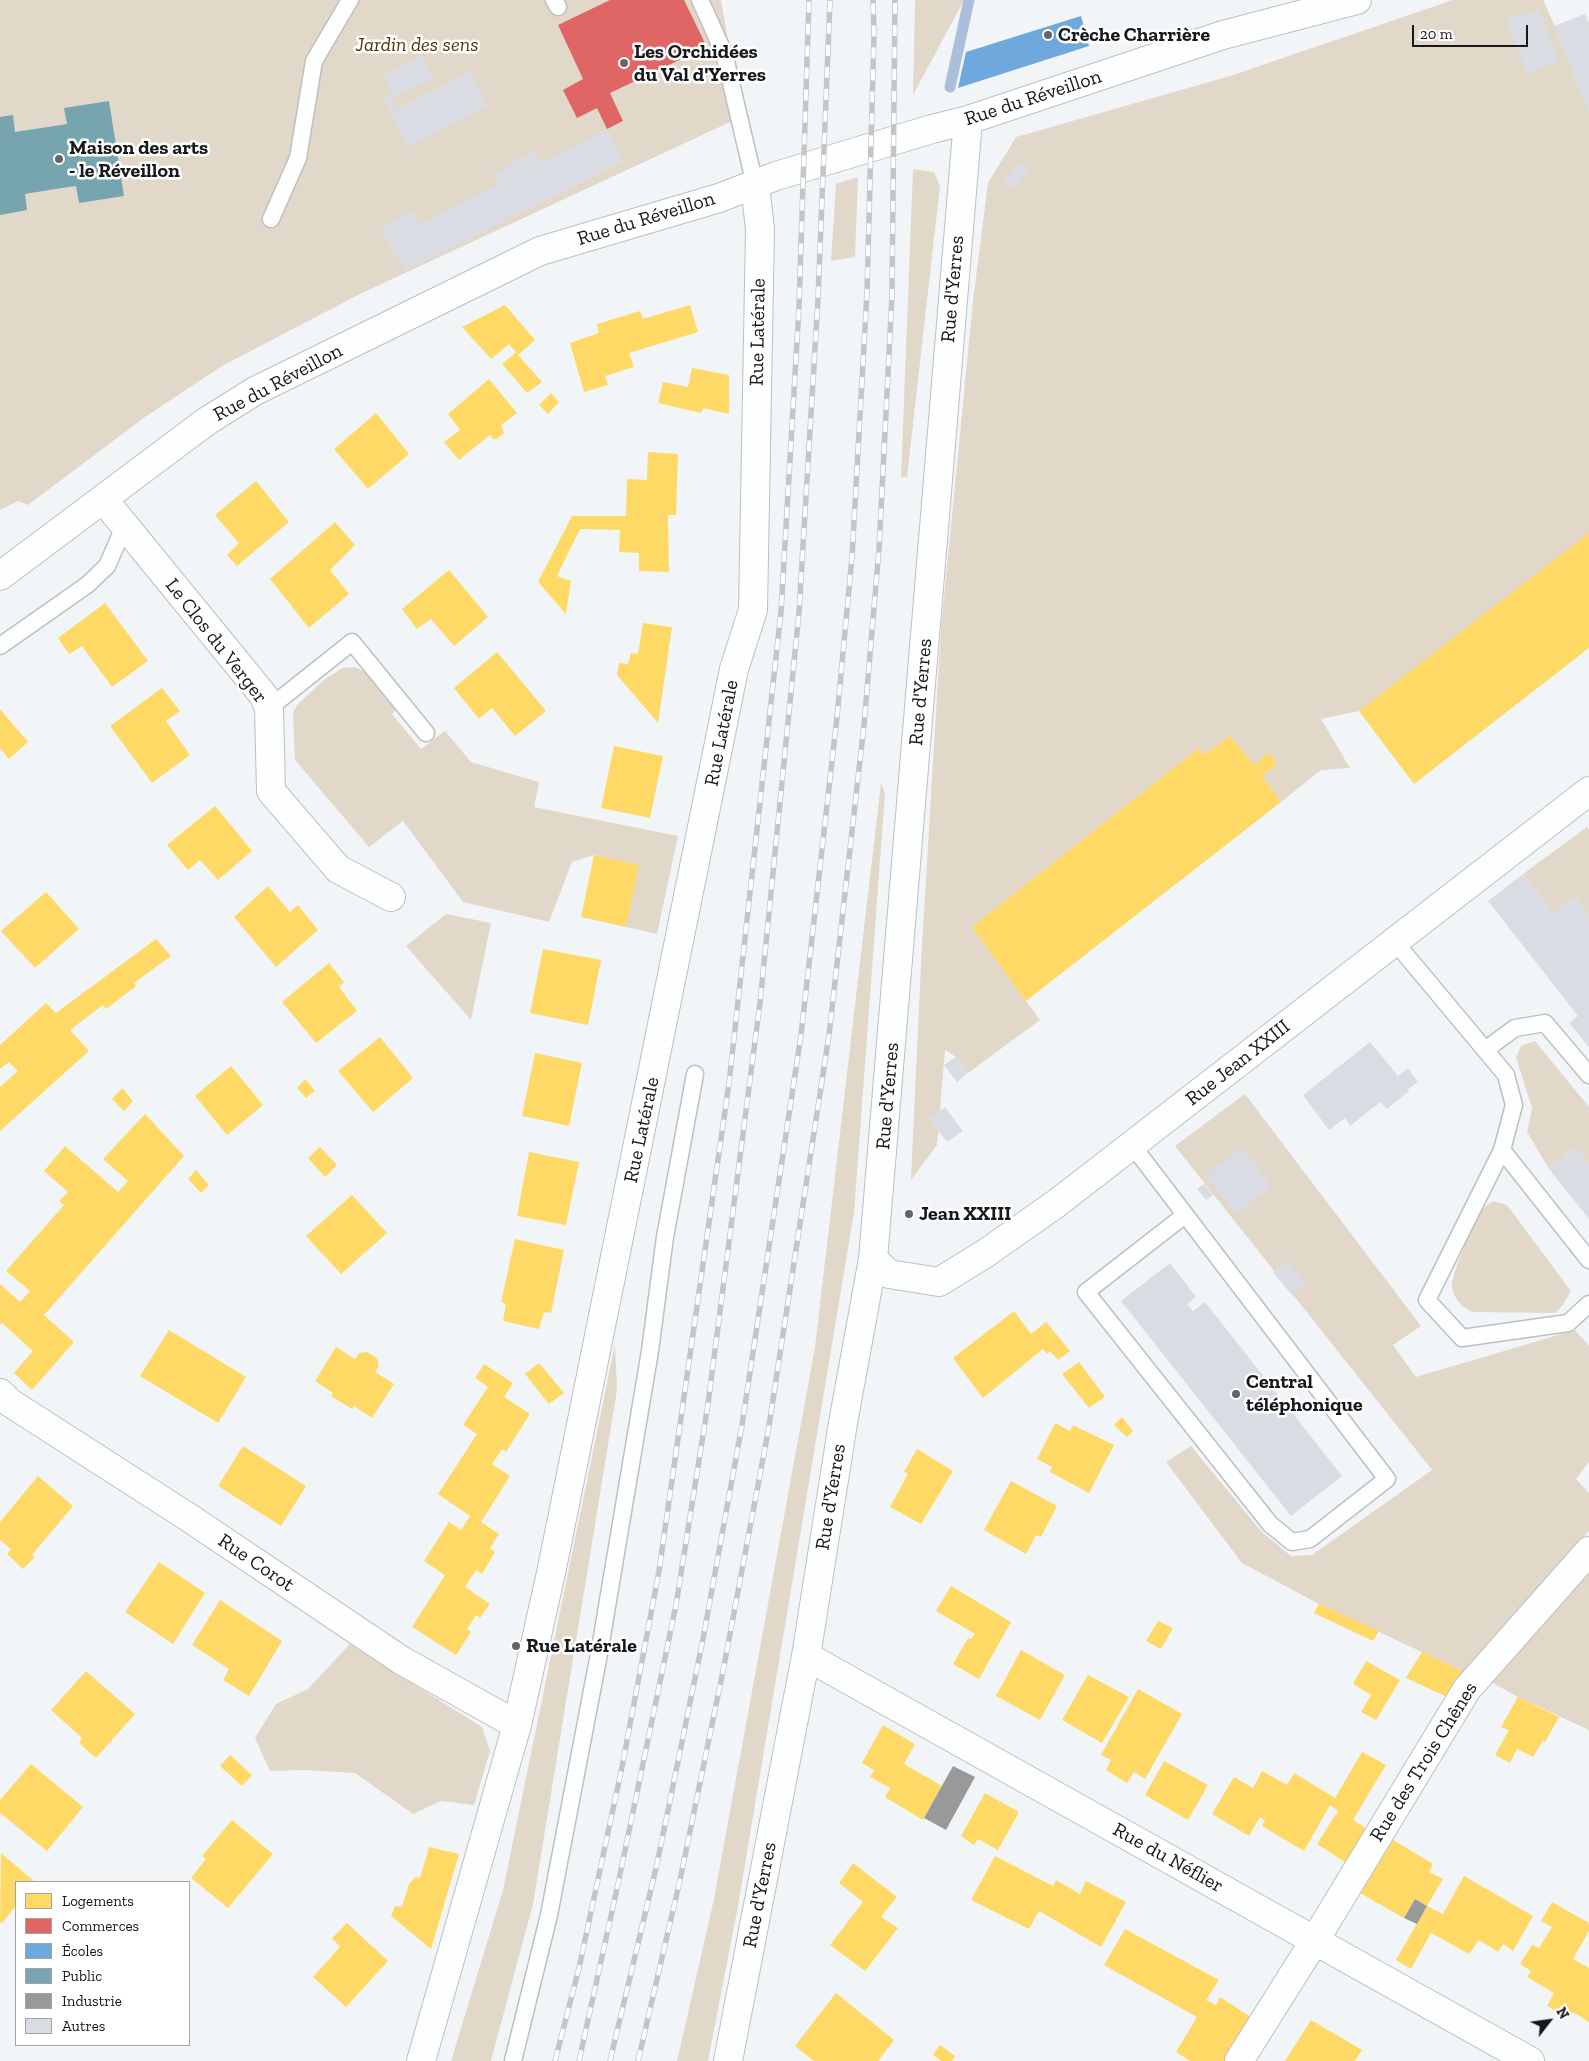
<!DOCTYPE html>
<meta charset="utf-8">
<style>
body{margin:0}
#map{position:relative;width:1589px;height:2061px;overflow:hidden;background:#f2f5f8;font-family:"Zilla Slab",serif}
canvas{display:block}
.legend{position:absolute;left:15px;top:1881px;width:175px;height:165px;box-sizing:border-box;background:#fff;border:1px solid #a2a3a4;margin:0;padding:6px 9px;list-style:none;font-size:15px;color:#17181b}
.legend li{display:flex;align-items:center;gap:10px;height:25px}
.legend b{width:25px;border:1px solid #a2a3a4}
.north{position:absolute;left:1524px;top:1996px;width:50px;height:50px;-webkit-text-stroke:4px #fff;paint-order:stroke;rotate:60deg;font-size:14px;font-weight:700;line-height:20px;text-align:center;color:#17181b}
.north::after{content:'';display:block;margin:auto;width:18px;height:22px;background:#17181b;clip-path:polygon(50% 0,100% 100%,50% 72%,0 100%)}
.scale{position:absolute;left:1412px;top:25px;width:116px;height:22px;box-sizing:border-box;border:2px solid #17181b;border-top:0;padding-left:6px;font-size:15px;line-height:18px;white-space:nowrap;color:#17181b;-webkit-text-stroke:4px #fff;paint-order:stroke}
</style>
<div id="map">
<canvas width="1589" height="2061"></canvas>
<ul class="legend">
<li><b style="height:14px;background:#ffd966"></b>Logements</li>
<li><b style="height:14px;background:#e06666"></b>Commerces</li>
<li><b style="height:14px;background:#6fa8dc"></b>Écoles</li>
<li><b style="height:14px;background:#76a5af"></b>Public</li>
<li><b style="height:14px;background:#999"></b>Industrie</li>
<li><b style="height:14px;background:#d9dce3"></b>Autres</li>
</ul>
<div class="north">N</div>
<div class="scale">20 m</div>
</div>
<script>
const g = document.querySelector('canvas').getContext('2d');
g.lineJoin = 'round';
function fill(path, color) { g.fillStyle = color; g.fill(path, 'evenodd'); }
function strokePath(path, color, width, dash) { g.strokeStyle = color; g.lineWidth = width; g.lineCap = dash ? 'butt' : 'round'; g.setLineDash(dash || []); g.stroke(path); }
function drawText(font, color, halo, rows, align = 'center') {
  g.font = font + ' "Zilla Slab",serif'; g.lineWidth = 5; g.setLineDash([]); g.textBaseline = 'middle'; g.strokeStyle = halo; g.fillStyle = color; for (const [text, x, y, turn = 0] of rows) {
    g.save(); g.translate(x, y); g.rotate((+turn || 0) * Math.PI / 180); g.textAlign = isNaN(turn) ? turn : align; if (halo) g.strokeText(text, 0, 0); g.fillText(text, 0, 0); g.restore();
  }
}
fill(new Path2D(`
 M0,0H721L741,117L362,293L222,366L145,417L28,505L18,501L0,510Z
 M915,0H964L913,95Z
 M1453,0H1543L1589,101V535L1359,711L1321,719L1350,768L1321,770L1281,802L1262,776L1277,764L1269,753L1254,765L1230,736L1204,755L1199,748L972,927L1040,1020L968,1073L956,1057L945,1050L937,1145L911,1180L921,963L941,628L973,301L988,183L1016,137L1230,76Z
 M913,169L934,172L940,186L907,477H901Z
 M858,177L855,257L831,261L836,184Z
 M355,667L365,672L398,707L392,714L421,749L445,731L471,762L539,782L534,807L678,836L657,934L626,927L638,865L594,855L572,862L549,922L463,902L403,821L369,847L295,760L293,712L298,704L325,679L343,668Z
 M881,783L885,793L854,1213L738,1906L708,2061H677L714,1899L815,1347Z
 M1587,827L1589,830V915L1575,897L1553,914L1523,874Z
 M446,914L491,923L471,1020L406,946Z
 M1535,1041L1589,1107V1165L1574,1147L1549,1169L1527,1132L1532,1108L1516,1057L1521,1046Z
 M1245,1094L1421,1326L1393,1345L1416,1377L1575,1330L1589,1346V1462L1576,1479L1589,1493V1531L1471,1675L1319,1604L1242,1563L1166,1462L1191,1446L1261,1531L1291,1556L1312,1555L1432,1470L1175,1146Z
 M1493,1201L1507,1205L1571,1291L1563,1305L1555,1313L1473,1312C1463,1308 1453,1299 1452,1286C1451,1276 1476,1215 1484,1208C1486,1205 1490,1203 1493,1201Z
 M615,1344L617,1390L533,1904L491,2061H451L503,1890Z
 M1589,1573V1730L1518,1697L1491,1682Z
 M350,1644L482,1727L490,1751L474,1805L441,1801L413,1814L355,1773L304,1770L270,1771L255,1738L276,1704L308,1689Z`), '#e2d8ca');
fill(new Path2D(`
 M505,305L535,340L518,355L542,382L527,393L502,364L516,352L509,344L491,359L462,327Z
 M690,305L698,332L629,353L634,367L605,376L608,385L584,392L570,343L599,333L597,324L640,311L643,319Z
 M692,368L729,375V414L703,408L701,413L658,403L663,382L688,387Z
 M489,379L517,413L501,425L504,433L497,439H493L490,435L459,460L444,442L460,430L448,414Z
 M551,393L559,402L548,414L539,405Z
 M376,413L409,454L368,489L334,449Z
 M648,452L678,454L676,515H668L669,572L639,571V553L619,552L620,530L580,529L557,576L571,581L566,614L538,582L572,516H626L627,479L647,480Z
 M256,481L289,522L237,566L227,555L239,543L215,515Z
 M335,522L355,545L330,570L349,594L309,628L270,579Z
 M1589,533V648L1414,784L1359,711Z
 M449,570L488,617L454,646L431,619L417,629L402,609Z
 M105,603L148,661L112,687L82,646L69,654L58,638Z
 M643,623L672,627L658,723L617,675L619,663L628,664L631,653L638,654Z
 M497,652L546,711L515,736L492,708L479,719L454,688Z
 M162,688L180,711L166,721L190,755L152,783L110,726Z
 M0,709L28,742L9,759L0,748Z
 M1230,736L1254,765L1269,753L1277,764L1262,776L1281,802L1026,1001L972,927L1199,748L1204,755Z
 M614,746L663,756L650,818L601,808Z
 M215,806L252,851L218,880L200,860L188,870L167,845Z
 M594,855L639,865L626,927L581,917Z
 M268,886L290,912L298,905L318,930L276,967L234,917Z
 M46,892L79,929L35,968L1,931Z
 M156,939L171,956L134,983L136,986L106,1009L103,1005L70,1030L89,1051L0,1131V1087L18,1071L9,1062L0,1069V1045L46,1003L56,1013Z
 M543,949L601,960L588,1025L530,1013Z
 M329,963L344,982L339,987L357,1011L316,1043L282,1002Z
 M380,1037L413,1078L373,1112L338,1071Z
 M535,1053L582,1063L569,1126L522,1116Z
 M231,1066L263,1105L227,1135L195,1096Z
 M305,1079L315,1091L306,1098L297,1088Z
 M122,1088L133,1101L124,1111L112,1099Z
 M145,1114L184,1156L44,1315L74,1342L32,1390L14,1373L33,1351L2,1323L0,1325V1284L20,1302L30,1291L6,1271L64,1205L59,1201L68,1192L44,1171L65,1146L118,1192L128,1181L103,1159Z
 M320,1147L337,1165L325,1177L308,1158Z
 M529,1152L579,1162L566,1225L517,1216Z
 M196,1170L209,1185L201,1193L188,1179Z
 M352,1195L387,1233L341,1274L306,1236Z
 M515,1239L564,1250L551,1313L544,1312L539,1329L503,1321L506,1304L501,1302Z
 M1014,1311L1031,1334L1046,1322L1070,1351L1058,1360L1050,1351L1047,1354L1043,1349L983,1398L953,1358Z
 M169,1330L246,1377L218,1423L140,1376Z
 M336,1347L355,1359L359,1353L367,1352L377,1358L379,1366L375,1372L394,1384L372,1418L354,1406L352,1409L331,1396L333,1393L315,1381Z
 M1079,1362L1105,1397L1089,1408L1062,1374Z
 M539,1363L564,1393L549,1404L525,1374Z
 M484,1364L513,1383L504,1397L530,1414L506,1452L502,1449L492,1464L510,1476L481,1522L499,1534L490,1548L495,1552L482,1574L476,1570L465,1587L490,1604L480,1618L476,1615L467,1629L471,1632L456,1655L412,1627L445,1575L424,1561L449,1522L461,1530L470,1516L438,1494L477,1434L463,1425L488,1387L475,1378Z
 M1122,1417L1133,1431L1127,1437L1114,1425Z
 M1055,1423L1070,1431L1073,1425L1114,1445L1089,1493L1050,1472L1052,1467L1037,1459Z
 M243,1446L306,1486L281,1526L218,1486Z
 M917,1449L953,1471L921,1524L890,1507L908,1474L904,1472Z
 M38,1476L73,1506L32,1555L35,1557L23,1569L7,1554L11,1549L0,1540V1522Z
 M1011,1481L1057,1506L1041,1537L1036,1535L1026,1554L984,1530Z
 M159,1562L205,1593L173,1644L125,1612Z
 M951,1586L1011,1622L979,1679L953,1664L968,1638L971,1639L975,1634L936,1611Z
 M220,1600L282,1641L249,1696L223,1680L229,1669L192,1645Z
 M1319,1604L1379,1631L1373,1641L1314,1613Z
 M1158,1621L1173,1628L1161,1649L1146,1641Z
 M1021,1650L1065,1675L1040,1720L996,1696Z
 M1422,1652L1471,1675L1456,1701L1406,1678Z
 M1366,1661L1400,1680L1376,1720L1361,1712L1371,1695L1353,1684Z
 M86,1671L135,1714L96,1758L79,1743L82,1738L51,1710Z
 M1088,1675L1129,1697L1102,1743L1062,1720Z
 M1138,1689L1182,1714L1145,1779L1134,1772L1127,1783L1106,1770L1111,1760L1101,1755Z
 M1518,1697L1559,1717L1545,1742L1543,1740L1533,1757L1517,1749L1510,1763L1495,1755L1509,1730L1501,1727Z
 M883,1725L915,1744L904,1764L942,1786L923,1820L885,1797L890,1788L870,1777L874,1770L862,1763Z
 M1362,1752L1386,1765L1353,1820L1372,1832L1351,1866L1317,1844L1338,1811L1330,1805L1304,1851L1262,1826L1265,1821L1260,1817L1249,1836L1212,1814L1234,1777L1253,1788L1262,1771L1287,1785L1294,1773L1335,1798Z
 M230,1755L252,1775L242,1786L220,1766Z
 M1164,1761L1208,1785L1188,1820L1145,1795Z
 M31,1764L83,1807L47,1851L0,1813V1800Z
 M985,1793L1019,1812L998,1850L978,1839L974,1845L961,1836Z
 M232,1820L273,1854L228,1908L191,1878L206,1859L202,1856Z
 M1393,1840L1433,1864L1429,1872L1443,1879L1427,1906L1415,1899L1404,1918L1360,1893Z
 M429,1847L459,1854L431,1949L391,1916L395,1906L402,1907L409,1884L416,1877L420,1878Z
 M1,1853L35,1882H16V1906L2,1923L0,1922Z
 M995,1856L1053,1886L1056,1880L1080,1894L1086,1881L1126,1902L1101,1947L1039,1911L1029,1929L971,1900Z
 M853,1863L897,1897L881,1917L898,1928L865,1971L830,1945L863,1902L839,1883Z
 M1464,1876L1533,1916L1513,1951L1503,1944L1498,1952L1479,1940L1469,1954L1431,1933L1411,1969L1396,1960L1427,1906L1443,1914Z
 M1552,1902L1589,1923V1931L1573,1959L1589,1968V2022L1573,2012L1569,2018L1547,2006L1554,1993L1527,1977L1531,1971L1520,1964L1532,1945L1539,1948L1552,1927L1541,1921Z
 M347,1923L388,1961L346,2007L313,1977L340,1947L332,1938Z
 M1125,1929L1219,1980L1206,2000L1216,2005L1220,1997L1254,2019L1228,2061H1190L1176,2052L1197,2017L1104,1965Z
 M836,1993L894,2040L878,2061H814L795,2046Z
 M1311,2020L1362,2050L1355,2061H1285Z
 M940,2045L955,2056L952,2061H941L933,2055Z`), '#ffd966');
fill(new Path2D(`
 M610,0H684L707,47L610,93L623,121L607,129L597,108L577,118L563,90L583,79L558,25Z`), '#e06666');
fill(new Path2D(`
 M1081,16L1089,46L958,88L966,52Z`), '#6fa8dc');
fill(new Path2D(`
 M109,101L124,196L79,203L76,186L49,190L25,194L27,210L0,215V117L13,115L15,132L67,124L64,108Z`), '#76a5af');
fill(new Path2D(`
 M953,1766L975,1777L946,1830L924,1818Z
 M1415,1899L1427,1906L1417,1924L1404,1918Z`), '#999');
strokePath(new Path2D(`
 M950,87L969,0`), '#abbedb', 11);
fill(new Path2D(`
 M1539,9L1559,61L1527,74L1507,20Z
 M1585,14L1589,23V113L1554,26Z
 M421,56L433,79L394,98L383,75Z
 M470,72L488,105L408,147L383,98L390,95L397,109Z
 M607,129L623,161L405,271L398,258H396L381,228L412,211L419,224L498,184L493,174L534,152L540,163Z
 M1019,162L1029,171L1015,189L1003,180Z
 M1523,874L1553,914L1575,897L1589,915V1047L1569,1023L1578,1016L1488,901Z
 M1370,1042L1398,1076L1408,1068L1418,1082L1408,1089L1409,1091L1387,1109L1380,1102L1350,1126L1345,1118L1329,1130L1303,1095Z
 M956,1057L968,1073L957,1082L944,1065Z
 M945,1107L963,1131L947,1142L928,1118Z
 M1242,1147L1271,1186L1236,1214L1205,1175Z
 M1574,1147L1589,1165V1219L1549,1169Z
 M1204,1184L1213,1195L1206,1200L1197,1189Z
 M1288,1261L1306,1283L1292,1295L1273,1272Z
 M1170,1263L1196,1297L1187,1304L1193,1311L1205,1302L1342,1476L1291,1516L1121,1301Z`), '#d9dce3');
const service = new Path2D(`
 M554,0L558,7
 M700,0L724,53L755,185
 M271,219L298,158L314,61L350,0
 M0,646L87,585L107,566L124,527
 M269,708L352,642L426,733
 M1395,942L1506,1075L1514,1105L1502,1150L1427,1300L1462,1338L1568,1323L1589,1304
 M1485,1050L1515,1028L1545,1023L1589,1075
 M1132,1145L1387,1479L1310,1539L1292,1542L1270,1524L1086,1292L1185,1215
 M1502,1150L1589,1260
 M513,2061L549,1915L599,1654L650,1351L665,1237L695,1074`);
const minor = new Path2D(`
 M103,499L264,696L269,708L271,791L338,869L391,897
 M0,576L207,421L255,391L540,251L719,198L776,176L932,129L968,120L1223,35L1357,0
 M873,1259L889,1274L939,1282L986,1253L1057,1203L1589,791
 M0,1393L9,1402L188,1517L401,1660L517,1725
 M806,1656L1530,2061
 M421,2061L517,1725L551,1573L734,669L753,610L760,229L755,185
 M728,2061L806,1656L843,1423L873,1259L968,120
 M1239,2061L1315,1940L1467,1689L1589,1551`);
strokePath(service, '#bdbfc1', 19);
strokePath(minor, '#bdbfc1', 30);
strokePath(service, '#fdfefe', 16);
strokePath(minor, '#fdfefe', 28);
const rail = new Path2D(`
 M555,2061L579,1968L622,1767L659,1571L729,1083L781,612L799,307L809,0
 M579,2061L618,1884L676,1605L708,1404L760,1003L799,612L818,299L830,0
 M610,2061L657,1864L703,1639L742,1425L801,1035L837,717L852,557L867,292L874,34L873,0
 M638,2061L680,1880L723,1671L768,1432L829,1035L864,725L879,549L892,295L895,0`);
strokePath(rail, '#c4c5c6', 5.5);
strokePath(rail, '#fff', 4, [11]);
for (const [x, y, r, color] of [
 [1048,35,5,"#646568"],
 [624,63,5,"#646568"],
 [59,159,5,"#646568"],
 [909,1214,5,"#646568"],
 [1236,1394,5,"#646568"],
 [516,1646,5,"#646568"]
]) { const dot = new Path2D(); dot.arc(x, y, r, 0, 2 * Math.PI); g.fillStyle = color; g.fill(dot); strokePath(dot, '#fff', 2); }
drawText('bold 20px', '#17181b', '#fff', [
 ["Crèche Charrière",1058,35],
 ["Les Orchidées",634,52],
 ["du Val d'Yerres",634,75],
 ["Maison des arts",69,148],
 ["- le Réveillon",69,171],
 ["Jean XXIII",919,1214],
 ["Central",1246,1382],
 ["téléphonique",1246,1405],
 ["Rue Latérale",526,1646]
], 'left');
drawText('italic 20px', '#533500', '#fff', [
 ["Jardin des sens",417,45]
]);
drawText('20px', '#17181b', '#fff', [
 ["Rue du Réveillon",1033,98,-18],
 ["Rue du Réveillon",646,219,-17],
 ["Rue d'Yerres",953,289,-85],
 ["Rue Latérale",758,332,-89],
 ["Rue du Réveillon",278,383,-28],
 ["Le Clos du Verger",216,641,52],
 ["Rue d'Yerres",921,692,-85],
 ["Rue Latérale",722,733,-79],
 ["Rue Jean XXIII",1238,1063,-38],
 ["Rue d'Yerres",888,1096,-85],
 ["Rue Latérale",642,1130,-78],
 ["Rue d'Yerres",831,1497,-81],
 ["Rue Corot",256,1563,34],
 ["Rue des Trois Chênes",1424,1762,-58],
 ["Rue du Néflier",1168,1858,29],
 ["Rue d'Yerres",760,1895,-79]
]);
</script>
